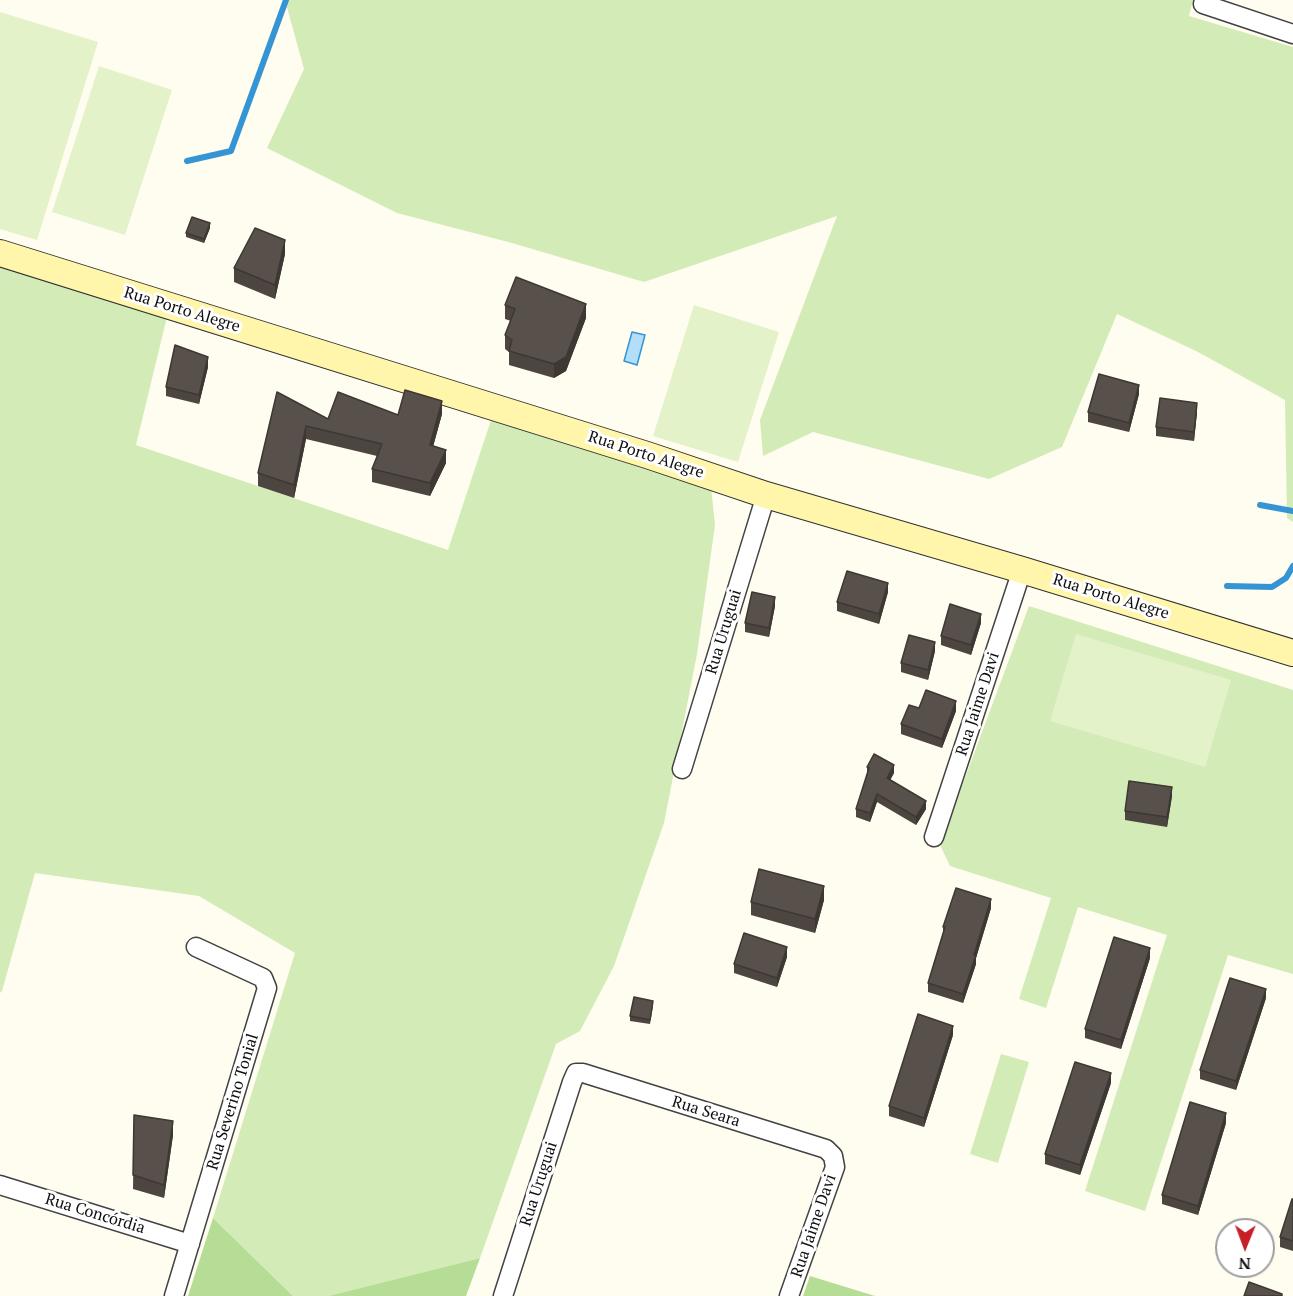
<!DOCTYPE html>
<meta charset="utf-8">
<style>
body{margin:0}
#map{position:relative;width:1293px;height:1296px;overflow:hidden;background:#fffcf0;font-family:"PT Serif",serif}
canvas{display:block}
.north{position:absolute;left:1215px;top:1218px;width:60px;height:60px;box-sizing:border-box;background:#fff;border:2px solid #9f9f9f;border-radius:50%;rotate:181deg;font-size:16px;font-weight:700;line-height:24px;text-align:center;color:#0f0f0f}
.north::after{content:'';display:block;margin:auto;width:21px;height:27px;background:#c61f27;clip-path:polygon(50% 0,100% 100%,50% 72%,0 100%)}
</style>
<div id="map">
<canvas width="1293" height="1296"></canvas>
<div class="north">N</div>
</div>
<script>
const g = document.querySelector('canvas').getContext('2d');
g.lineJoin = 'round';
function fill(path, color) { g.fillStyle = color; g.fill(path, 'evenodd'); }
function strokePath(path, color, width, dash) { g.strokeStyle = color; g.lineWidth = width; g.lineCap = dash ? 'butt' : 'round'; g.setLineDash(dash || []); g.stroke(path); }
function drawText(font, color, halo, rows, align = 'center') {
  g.font = font + ' "PT Serif",serif'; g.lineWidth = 6; g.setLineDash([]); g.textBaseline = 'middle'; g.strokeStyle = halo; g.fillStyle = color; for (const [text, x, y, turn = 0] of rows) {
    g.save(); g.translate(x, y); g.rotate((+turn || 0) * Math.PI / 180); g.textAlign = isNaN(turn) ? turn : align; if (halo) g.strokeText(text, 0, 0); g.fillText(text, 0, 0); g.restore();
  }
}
fill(new Path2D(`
 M285,0H1193L1189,16L1293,47V522L1287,518L1285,400L1198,352L1117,314L1062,447L989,479L813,432L763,456L760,420L837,216L644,282L512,243L397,213L267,148L304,69Z
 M0,244L171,300L136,445L448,550L497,402L709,468L715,525L697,654L664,823L614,966L580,1031L556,1044L480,1258L328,1296H293L213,1218L295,953L199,896L35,873L2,991L0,993Z
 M1029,606L1293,690V974L1228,955L1145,1211L1085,1191L1167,935L1078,907L1046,1008L1019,999L1051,898L950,866L940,845Z
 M1001,1054L1029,1062L998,1163L970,1154Z`), '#d3ecb7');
fill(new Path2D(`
 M213,1218L293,1296H188Z
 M480,1258L466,1296H328Z
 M810,1276L875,1296H803Z`), '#b6dd96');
fill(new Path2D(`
 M0,12L98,42L37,240L0,229Z
 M99,66L172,90L125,235L52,212Z
 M694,305L779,332L738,462L653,436Z
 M1076,634L1231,680L1205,767L1050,721Z`), '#e4f2ca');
const water = new Path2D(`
 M632,332L645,335L637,365L624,361Z`);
fill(water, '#b2def9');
strokePath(water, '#3594d4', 1.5);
strokePath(new Path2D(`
 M187,161L231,151L286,0
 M1260,505L1293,511
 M1227,586L1272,587L1286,578L1293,566`), '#3594d4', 6);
const street = new Path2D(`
 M1204,0L1203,4L1293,34
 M682,769L766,495
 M934,837L1022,570
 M0,1185L190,1244
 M174,1296L267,988L263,978L196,947
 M503,1296L572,1082L576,1073H583L826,1149L833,1156L835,1167L789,1296`);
const secondary = new Path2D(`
 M0,253L647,455L766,495L1022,570L1293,653`);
strokePath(street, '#424242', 21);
strokePath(secondary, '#313131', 28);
strokePath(street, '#fff', 18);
strokePath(secondary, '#fff6ab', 26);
fill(new Path2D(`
 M210,228L204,243L186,237V233Z
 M285,254L275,299L234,282V268Z
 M505,305L586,318L566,371L554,378L509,365V352L505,349V335L511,321L505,319Z
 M208,367L199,404L166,396V387Z
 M277,392L328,419L398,415L442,414L433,446L446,463L430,496L372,482V469L377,456L306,439L294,498L258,486V473Z
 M1139,394L1129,432L1088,422V412Z
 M1197,412L1194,441L1156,436V427Z
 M888,592L879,624L837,611V602Z
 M775,606L769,637L745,632V623Z
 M981,623L971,655L941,645V636Z
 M935,651L928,680L901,672V663Z
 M919,708L956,711L942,748L901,734V724Z
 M867,767L894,773L890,780L926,809L916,825L877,802L870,822L856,817V809L867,775Z
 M1172,796L1167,827L1125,820V811Z
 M824,900L815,933L751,915V902Z
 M991,908L976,958V964L963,1003L928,992V983L943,933V927Z
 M787,957L777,987L734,973V964Z
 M1150,958L1121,1049L1085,1038V1029Z
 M1266,998L1236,1090L1200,1079V1070Z
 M653,1006L650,1024L630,1021V1016Z
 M953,1035L924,1127L889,1116V1106Z
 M1111,1083L1080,1175L1045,1164V1154Z
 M134,1115L173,1135L164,1198L133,1189Z
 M1226,1123L1198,1215L1162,1204V1195Z
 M1293,1199V1251L1280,1247V1237Z`), '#4c4540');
fill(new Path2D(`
 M210,223V228L204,243V239Z
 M285,240V254L275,299V285Z
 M586,304V318L566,371L554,378V364Z
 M208,357V367L199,404V395Z
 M1139,385V394L1129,432V423Z
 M442,401V414L430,458V445Z
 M1197,403V412L1194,441V432Z
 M306,426V439L294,498V485Z
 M446,450V463L430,496V483Z
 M888,583V592L879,624V614Z
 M775,597V606L769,637V628Z
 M981,614V623L971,655V645Z
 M935,642V651L928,680V670Z
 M956,701V711L942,748V739Z
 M894,765V773L887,786V778Z
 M1172,787V796L1167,827V817Z
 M877,794V802L870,822V813Z
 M926,801V809L916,825V817Z
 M824,886V900L815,933V919Z
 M991,899V908L976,958V964L963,1003V994L974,955Z
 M787,947V957L777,987V978Z
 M1150,948V958L1121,1049V1040Z
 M1266,989V998L1236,1090V1081Z
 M953,1026V1035L924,1127V1118Z
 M1111,1073V1083L1080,1175V1165Z
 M1226,1113V1123L1198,1215V1206Z
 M173,1121V1135L164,1198V1185Z`), '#3e3834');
const building = new Path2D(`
 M192,217L210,223L204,239L186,233Z
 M255,228L285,240L275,285L234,268Z
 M516,277L586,304L566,357L554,364L509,351L512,340L505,335L515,309L505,305Z
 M175,345L208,357L199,395L166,387Z
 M1099,374L1139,385L1129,423L1088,412Z
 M405,390L442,401L430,445L446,450L430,483L372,469L382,444L306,426L294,485L258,473L277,392L328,419L338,392L398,415Z
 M1160,398L1197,403L1194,432L1156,427Z
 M847,571L888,583L879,614L837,602Z
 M752,592L775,597L769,628L745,623Z
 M950,604L981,614L971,645L941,636Z
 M909,635L935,642L928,670L901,663Z
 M926,690L956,701L942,739L901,724L909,705L919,708Z
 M874,754L894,765L887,778L926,801L916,817L877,794L870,813L856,809L869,768L867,767Z
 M1129,781L1172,787L1167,817L1125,811Z
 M759,869L824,886L815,919L751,902Z
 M956,888L991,899L974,955H976L963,994L928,983L945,927H943Z
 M744,933L787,947L777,978L734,964Z
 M1114,937L1150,948L1121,1040L1085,1029Z
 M1230,978L1266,989L1236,1081L1200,1070Z
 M634,997L653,1001L650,1020L630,1016Z
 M918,1014L953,1026L924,1118L889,1106Z
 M1075,1062L1111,1073L1080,1165L1045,1154Z
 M1190,1102L1226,1113L1198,1206L1162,1195Z
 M134,1115L173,1121L164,1185L133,1175Z
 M1292,1199H1293V1241L1280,1237Z
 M1249,1282L1282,1294V1296H1244Z`);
fill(building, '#58504a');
strokePath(building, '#3e3834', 1.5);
drawText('16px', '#0f0f0f', '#fff', [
 ["Rua Porto Alegre",182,310,17],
 ["Rua Porto Alegre",646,455,18],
 ["Rua Porto Alegre",1111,597,17],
 ["Rua Uruguai",724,632,-73],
 ["Rua Jaime Davi",978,704,-72],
 ["Rua Severino Tonial",233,1102,-73],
 ["Rua Seara",706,1112,17],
 ["Rua Uruguai",539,1184,-72],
 ["Rua Concórdia",95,1214,17],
 ["Rua Jaime Davi",814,1226,-71]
]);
</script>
